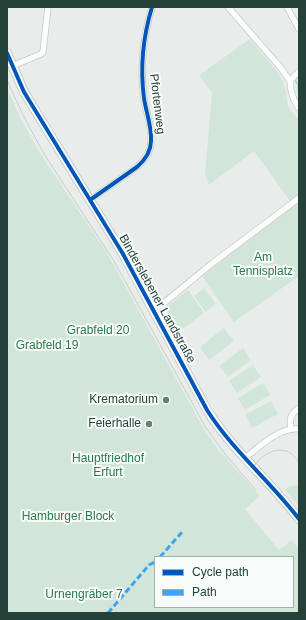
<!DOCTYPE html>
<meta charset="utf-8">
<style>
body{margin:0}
#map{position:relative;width:306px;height:620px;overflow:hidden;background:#e8edeb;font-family:Helvetica,sans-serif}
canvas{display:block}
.frame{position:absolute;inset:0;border:8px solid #24423a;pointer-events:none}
.legend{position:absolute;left:154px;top:556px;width:140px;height:52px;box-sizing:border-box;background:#f7fbf9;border:1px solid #a3b1ad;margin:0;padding:5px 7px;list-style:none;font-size:12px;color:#24423a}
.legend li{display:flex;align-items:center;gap:8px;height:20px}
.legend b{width:20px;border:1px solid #a3b1ad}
</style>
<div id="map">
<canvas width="306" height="620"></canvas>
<div class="frame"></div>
<ul class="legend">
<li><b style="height:5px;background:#0057b8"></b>Cycle path</li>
<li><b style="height:5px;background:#3ea4ec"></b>Path</li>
</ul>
</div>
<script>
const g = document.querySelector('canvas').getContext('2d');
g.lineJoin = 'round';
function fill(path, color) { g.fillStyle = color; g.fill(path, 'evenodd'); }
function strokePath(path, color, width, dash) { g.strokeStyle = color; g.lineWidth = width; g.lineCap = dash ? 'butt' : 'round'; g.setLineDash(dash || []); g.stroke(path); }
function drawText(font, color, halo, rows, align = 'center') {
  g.font = font + ' Helvetica,sans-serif'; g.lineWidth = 4; g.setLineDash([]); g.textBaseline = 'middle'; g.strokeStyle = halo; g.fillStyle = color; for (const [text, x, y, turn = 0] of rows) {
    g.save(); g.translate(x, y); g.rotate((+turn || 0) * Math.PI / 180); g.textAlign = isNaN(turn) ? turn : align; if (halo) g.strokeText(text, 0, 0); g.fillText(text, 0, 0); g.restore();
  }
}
fill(new Path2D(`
 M250,39L277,71L283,81L286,92L288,107L299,121V194L290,201L254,151L209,185L205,174L212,93L199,75Z
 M7,89L22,121L41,155L106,251L205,431L217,448L260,496L245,509L279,550L292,540L299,550V613H7ZM155,557H293V607H155Z
 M299,200V276L234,322L201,275Z
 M204,288L216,304L206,312L194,296Z
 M188,290L204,313L181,330L164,308Z
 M224,328L234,341L209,360L200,347Z
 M243,348L251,360L228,377L219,366Z
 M253,365L261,377L237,393L229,381Z
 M263,383L270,395L245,410L238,398Z
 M271,401L278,414L252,428L245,415Z
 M298,485L299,506L285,490L290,486Z`), '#d1e6d8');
strokePath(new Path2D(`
 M299,76L295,80L298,85L299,96`), '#a9d4db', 1.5);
const street = new Path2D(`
 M228,7L281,68L290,81L291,90L294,100L299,108
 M287,7L299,29
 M12,66L41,54L43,52L48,7
 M290,81L299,71
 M90,200L137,167C145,160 151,152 151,141C152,127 146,112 144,98C140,68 143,37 152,7
 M154,311L210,265L299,198
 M291,428C289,418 291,414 299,408
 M244,459C259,447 279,427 299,429`);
const secondary = new Path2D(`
 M7,53L24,92L123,254L207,410C233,451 270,481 299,519`);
strokePath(street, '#c5cac8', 7);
strokePath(secondary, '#c3cbc8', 10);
strokePath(street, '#fcfcfc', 5.5);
strokePath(secondary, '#fcfcfc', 8);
strokePath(new Path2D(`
 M7,80L23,115L44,154L114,261L206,428L225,454L256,490
 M253,468C263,450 288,441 299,463`), '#c9cdcc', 1);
strokePath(new Path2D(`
 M160,557L183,531
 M108,613L149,565L155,562`), '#3ea4ec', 3, [6, 3]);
strokePath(new Path2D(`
 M7,53L24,92L123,254L207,410C233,451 270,481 299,519
 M90,200L137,167C145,160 151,152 151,141C152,127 146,112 144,98C140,68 143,37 152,7`), '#0057b8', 4);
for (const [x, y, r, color] of [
 [166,400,4,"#697e78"],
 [149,424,4,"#697e78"]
]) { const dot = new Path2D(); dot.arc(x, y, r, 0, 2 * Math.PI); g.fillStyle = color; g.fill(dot); strokePath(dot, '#f7fbf9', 1.5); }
drawText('12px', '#24423a', '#f7fbf9', [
 ["Pfortenweg",157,104,83],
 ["Binderslebener Landstraße",157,299,61]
]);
drawText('12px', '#2d7a4b', '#f7fbf9', [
 ["Am",263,258],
 ["Tennisplatz",263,272],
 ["Grabfeld 20",98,331],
 ["Grabfeld 19",47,346],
 ["Hauptfriedhof",108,459],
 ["Erfurt",108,473],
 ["Hamburger Block",68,517],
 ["Urnengräber 7",84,595]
]);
drawText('12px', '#24423a', '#f7fbf9', [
 ["Krematorium",158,400],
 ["Feierhalle",141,424]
], 'right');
</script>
